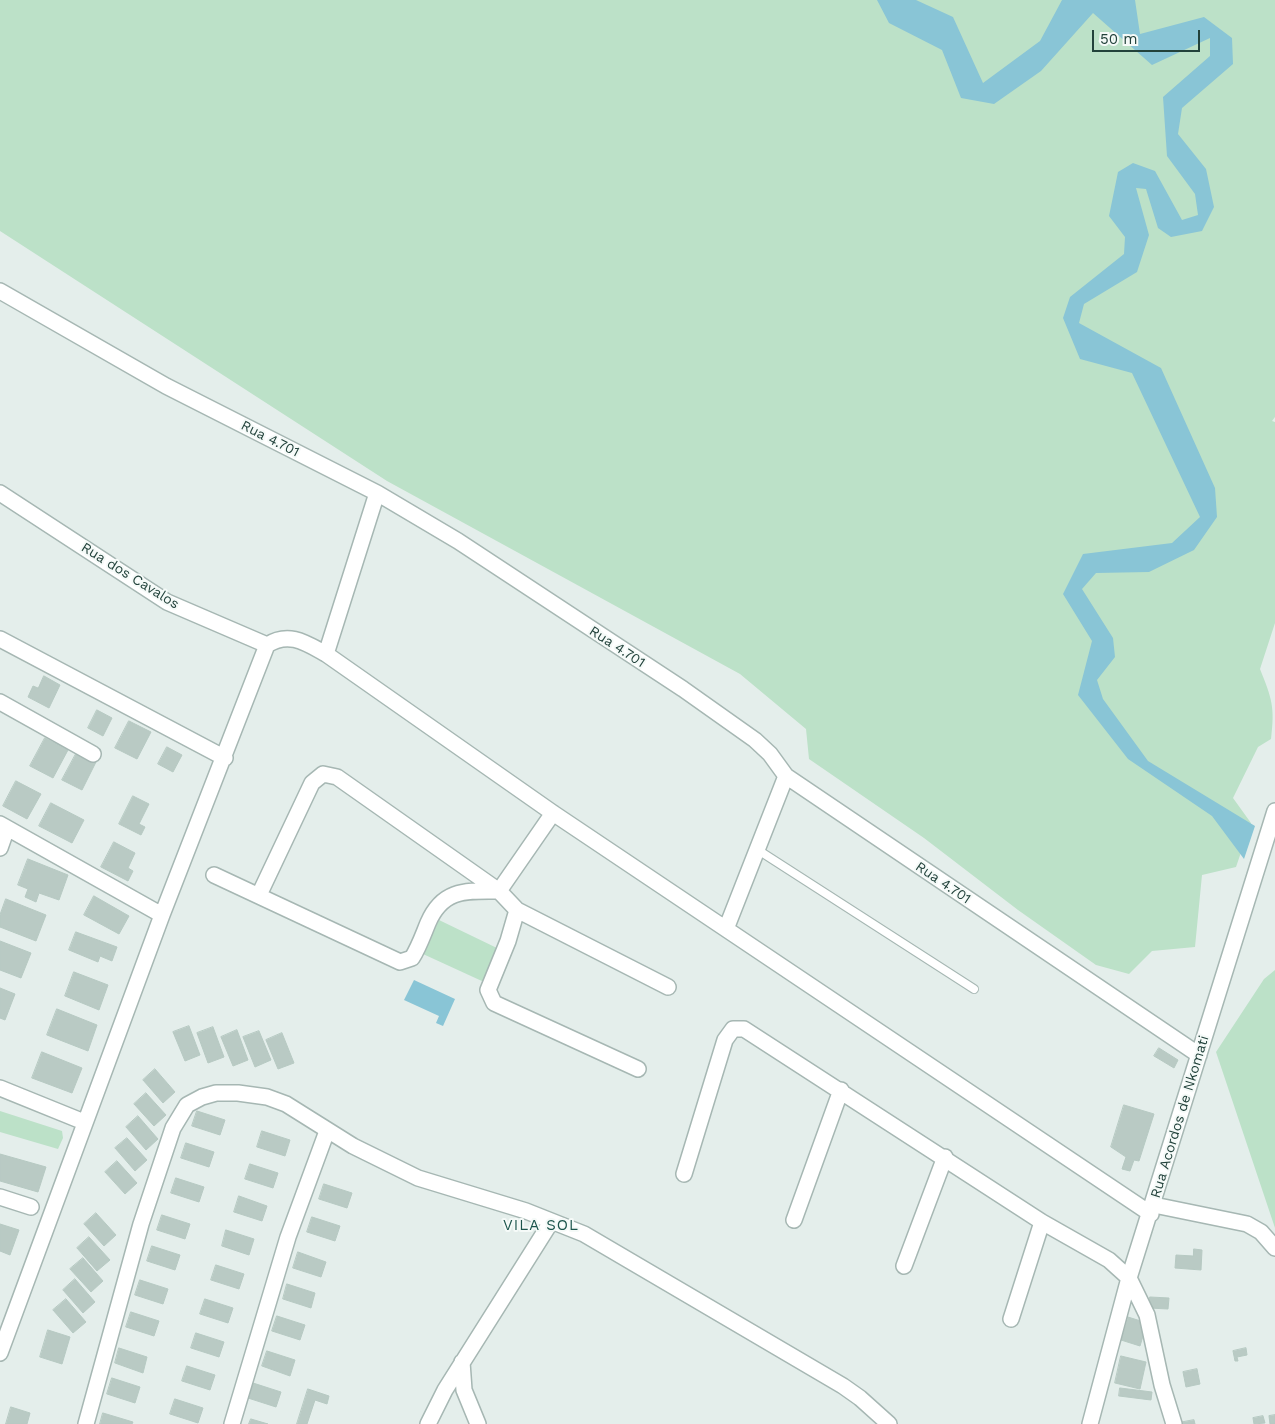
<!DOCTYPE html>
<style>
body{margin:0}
#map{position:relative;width:1275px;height:1424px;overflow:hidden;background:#e4eeeb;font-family:"Work Sans",sans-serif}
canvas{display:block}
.scale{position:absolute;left:1092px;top:30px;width:108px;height:22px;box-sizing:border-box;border:2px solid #22423b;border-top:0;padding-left:6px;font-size:15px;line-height:18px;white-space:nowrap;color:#22423b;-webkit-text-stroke:4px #f5faf8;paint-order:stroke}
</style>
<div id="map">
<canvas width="1275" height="1424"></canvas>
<div class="scale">50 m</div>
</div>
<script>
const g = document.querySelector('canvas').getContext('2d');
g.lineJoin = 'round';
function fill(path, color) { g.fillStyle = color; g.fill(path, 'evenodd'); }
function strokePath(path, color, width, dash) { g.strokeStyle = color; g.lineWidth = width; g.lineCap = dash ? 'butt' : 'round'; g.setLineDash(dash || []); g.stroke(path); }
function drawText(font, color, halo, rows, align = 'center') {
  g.font = font + ' "Work Sans",sans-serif'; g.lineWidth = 4; g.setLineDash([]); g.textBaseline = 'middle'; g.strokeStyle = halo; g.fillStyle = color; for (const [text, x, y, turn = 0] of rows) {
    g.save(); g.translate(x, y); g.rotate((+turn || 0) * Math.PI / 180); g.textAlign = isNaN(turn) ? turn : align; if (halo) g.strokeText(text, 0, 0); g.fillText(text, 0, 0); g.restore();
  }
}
fill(new Path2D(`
 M0,0H1275V417L1272,421L1275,422V623L1260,669C1272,699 1275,707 1271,739L1258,747L1233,798L1251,823L1236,867L1202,875L1195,947L1152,951L1129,974L1096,965L1018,910L924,838L809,759L806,729L740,674L387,481L0,231Z
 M439,920L499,949L484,982L423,954Z
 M1275,970V1228L1216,1052L1264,979Z
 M0,1111L62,1131L63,1138L58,1149L0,1132Z`), '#bce1c8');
fill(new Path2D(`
 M877,0H916L953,17L983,83L1040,41L1062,0H1135L1140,34L1204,17L1232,38L1233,64L1182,108L1178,134L1206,169L1214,207L1202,231L1171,237L1158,228L1146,189L1136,188L1149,235L1137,272L1084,304L1079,323L1161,368L1215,488L1217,517L1194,550L1149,572L1096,573L1082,589L1113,638L1115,657L1097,680L1103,699L1148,761L1255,826L1244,859L1212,816L1128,759L1078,695L1092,641L1063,594L1083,554L1172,543L1200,517L1132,373L1080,359L1063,318L1070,297L1124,254L1125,237L1109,216L1118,172L1133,163L1155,171L1182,220L1198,215L1195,194L1167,156L1163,97L1210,56V38L1152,65L1093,13L1041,71L994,104L961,98L942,50L889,23Z
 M414,980L455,999L443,1026L436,1023L439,1016L404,1000Z`), '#89c5d6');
const building = new Path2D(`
 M44,676L60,685L49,708L28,697L33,686L38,688Z
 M97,710L112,718L103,736L88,728Z
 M129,721L151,732L137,759L115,748Z
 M45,738L68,750L53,778L30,766Z
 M167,747L182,755L173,772L158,764Z
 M77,752L96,762L82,790L62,780Z
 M16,781L41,794L27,819L3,806Z
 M133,796L149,804L139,824L145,827L141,835L119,824Z
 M51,803L84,820L72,843L39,826Z
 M114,842L135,853L128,868L133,871L128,881L101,867Z
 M28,859L68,875L59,900L39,893L36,902L25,897L28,889L18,885Z
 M94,896L129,916L119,934L84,915Z
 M6,899L46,915L36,941L0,927V915Z
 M76,932L117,947L112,961L100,956L98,962L69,950Z
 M0,941L31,953L21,978L0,970Z
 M74,972L108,985L99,1010L65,996Z
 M0,988L15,994L5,1020L0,1018Z
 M57,1009L97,1025L88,1051L47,1035Z
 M189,1026L200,1055L185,1061L173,1032Z
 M213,1027L224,1057L208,1063L197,1033Z
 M237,1030L248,1060L233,1066L221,1037Z
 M259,1031L271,1060L255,1067L243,1037Z
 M282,1033L294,1063L278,1069L266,1040Z
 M1159,1048L1178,1060L1174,1068L1154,1056Z
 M42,1052L82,1068L72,1093L32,1078Z
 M155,1069L175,1092L163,1103L143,1080Z
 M146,1093L166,1115L154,1126L134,1104Z
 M1124,1105L1154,1114L1139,1161L1134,1160L1130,1171L1122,1169L1126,1157L1111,1147Z
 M197,1111L225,1120L220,1135L192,1126Z
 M138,1116L158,1139L146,1150L126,1127Z
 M262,1131L290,1140L285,1156L257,1147Z
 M127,1138L147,1160L135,1171L115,1148Z
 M186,1143L214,1152L209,1167L181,1158Z
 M0,1154L46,1167L38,1192L0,1181Z
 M117,1161L137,1183L125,1194L105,1172Z
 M250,1164L278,1173L273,1188L245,1179Z
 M176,1178L204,1187L199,1202L171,1193Z
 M324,1184L352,1193L347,1208L319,1199Z
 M239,1196L267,1206L262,1221L234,1212Z
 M96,1213L116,1235L104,1246L84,1224Z
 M162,1215L190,1224L185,1239L157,1230Z
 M312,1217L340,1226L335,1241L307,1232Z
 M0,1224L19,1230L10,1255L0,1251Z
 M226,1230L254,1239L249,1255L222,1246Z
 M89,1237L110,1260L97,1271L77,1248Z
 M152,1246L180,1255L175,1270L147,1261Z
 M1194,1249L1202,1250L1201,1270L1175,1268L1176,1255L1193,1256Z
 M298,1252L326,1262L321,1277L293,1268Z
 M83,1258L103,1281L91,1292L70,1269Z
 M216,1265L244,1274L239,1289L211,1280Z
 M75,1279L95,1302L83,1313L63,1290Z
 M140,1280L168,1289L163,1304L135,1295Z
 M287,1284L315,1293L311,1308L283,1299Z
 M1150,1297L1169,1298L1168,1309L1149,1308Z
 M66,1299L86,1322L73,1333L53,1310Z
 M205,1299L233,1308L228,1323L200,1314Z
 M131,1312L159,1321L154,1336L126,1327Z
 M277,1316L305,1325L300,1340L272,1331Z
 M1128,1317L1147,1323L1140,1346L1121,1340Z
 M48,1330L70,1337L62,1364L40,1357Z
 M196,1333L224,1342L219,1357L191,1348Z
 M119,1348L147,1357L143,1373L115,1363Z
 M1246,1348L1247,1355L1237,1357L1238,1361H1235L1233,1351Z
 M267,1351L295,1360L290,1376L262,1366Z
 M1121,1356L1146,1362L1140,1389L1115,1383Z
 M187,1366L215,1375L210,1390L182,1381Z
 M1197,1369L1200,1384L1186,1387L1183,1372Z
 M112,1378L140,1387L135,1403L107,1394Z
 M253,1383L281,1392L276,1407L248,1398Z
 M1120,1388L1152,1392L1151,1400L1119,1396Z
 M308,1389L329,1396L327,1404L315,1400L307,1424H297Z
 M175,1399L203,1408L198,1423L170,1414Z
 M11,1407L30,1413L27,1424H6Z
 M103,1413L133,1422L132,1424H100Z
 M1275,1415V1424H1270L1269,1416Z
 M1263,1416L1265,1423L1254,1424L1253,1418Z
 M251,1419L268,1424H249Z
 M1194,1420L1195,1424H1179L1178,1423Z`);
fill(building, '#b9cac4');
strokePath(building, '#b6c9c2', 1);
const service = new Path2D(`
 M758,850L974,989`);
const minor = new Path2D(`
 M0,291L166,386L377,493L458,541L683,689L755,740L770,754L786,776L1199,1055
 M0,493L167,602L267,645
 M0,639L225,758
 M326,654L377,493
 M0,702L93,754
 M0,824L162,915
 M0,848L7,828
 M214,875L400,962L412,958C419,947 423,935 428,923C443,888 467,891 499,891
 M499,891L553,813
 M259,895L312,783L323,774L337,777L499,891L517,910L508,941L488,990L494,1003L638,1069
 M517,910L668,987
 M726,929L786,776
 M0,1088L84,1122
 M684,1174L725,1040L733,1029H744L1042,1222L1109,1260L1129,1278L1147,1315L1162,1385L1174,1424
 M0,1197L31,1207
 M1154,1205L1247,1224L1261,1232L1275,1248
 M794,1220L841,1090
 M904,1266L945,1157
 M1011,1319L1042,1222
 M0,1353L162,915L267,645C289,631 306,643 326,654L553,813L1151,1214
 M462,1362L464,1390L478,1424
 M86,1424L141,1224L173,1128L187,1105L202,1097L216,1093H238L267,1097L286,1104L353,1146L418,1178L526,1211L584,1234L843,1386L860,1398L889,1424
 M232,1424L288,1237L327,1131
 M428,1424L445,1390L551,1222
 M1090,1424L1129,1278L1275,811`);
strokePath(service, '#a6b7b3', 10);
strokePath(minor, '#a6b7b3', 18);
strokePath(service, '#fff', 8);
strokePath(minor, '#fff', 15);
drawText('14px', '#22423b', '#f5faf8', [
 ["Rua 4.701",270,439,27],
 ["Rua dos Cavalos",130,576,32],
 ["Rua 4.701",617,647,33],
 ["Rua 4.701",943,883,34],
 ["Rua Acordos de Nkomati",1180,1117,-73]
]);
g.letterSpacing = '1px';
drawText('15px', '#1c554c', '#f5faf8', [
 ["VILA SOL",541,1226]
]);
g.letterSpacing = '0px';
</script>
